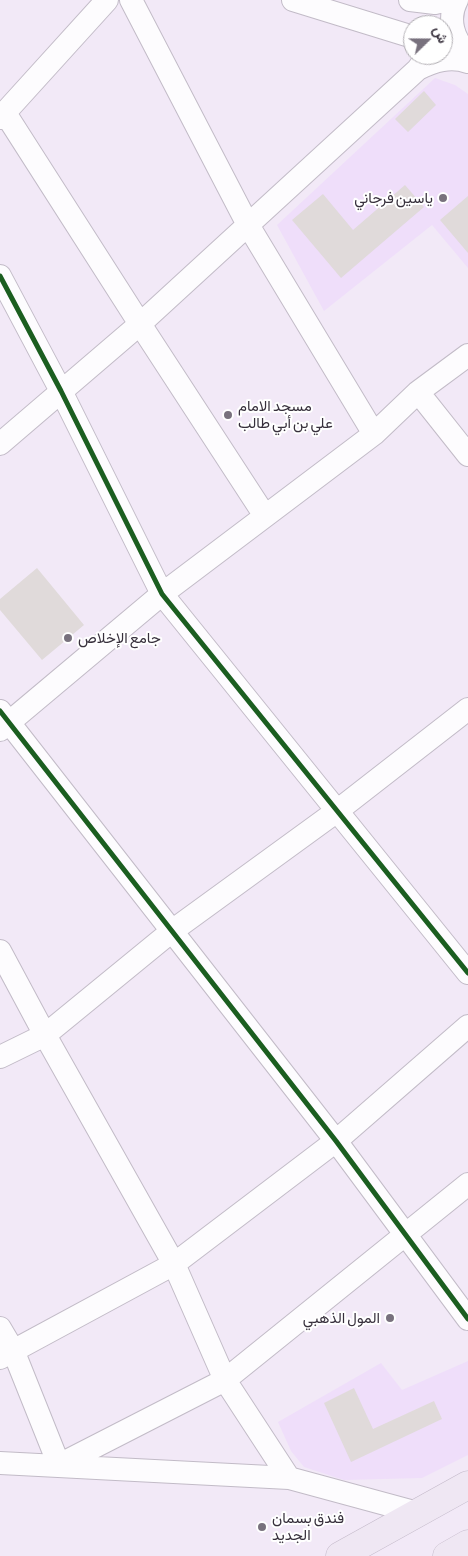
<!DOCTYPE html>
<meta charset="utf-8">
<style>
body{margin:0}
#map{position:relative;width:468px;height:1556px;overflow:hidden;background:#f2e9f7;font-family:"Asap Condensed",Vazirmatn,sans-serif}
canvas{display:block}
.north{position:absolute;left:403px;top:15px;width:50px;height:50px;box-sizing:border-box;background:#fff;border:1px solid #afacb1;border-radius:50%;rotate:68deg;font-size:14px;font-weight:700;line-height:20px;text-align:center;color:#37303c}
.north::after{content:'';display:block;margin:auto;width:18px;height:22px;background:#78717d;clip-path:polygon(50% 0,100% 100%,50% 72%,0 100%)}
</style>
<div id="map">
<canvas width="468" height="1556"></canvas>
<div class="north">ش</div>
</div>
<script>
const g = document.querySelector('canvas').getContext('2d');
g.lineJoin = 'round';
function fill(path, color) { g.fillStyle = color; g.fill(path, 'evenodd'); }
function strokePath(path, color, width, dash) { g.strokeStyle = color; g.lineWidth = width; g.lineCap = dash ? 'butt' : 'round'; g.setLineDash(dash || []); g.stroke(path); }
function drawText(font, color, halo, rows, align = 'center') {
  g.font = font + ' "Asap Condensed",Vazirmatn,sans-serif'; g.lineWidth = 4; g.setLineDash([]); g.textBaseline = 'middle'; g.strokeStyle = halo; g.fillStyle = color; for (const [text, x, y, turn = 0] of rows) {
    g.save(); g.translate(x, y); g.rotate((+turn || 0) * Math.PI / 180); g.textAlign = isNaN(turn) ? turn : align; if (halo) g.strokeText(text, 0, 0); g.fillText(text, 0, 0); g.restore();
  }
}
fill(new Path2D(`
 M435,78L455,85L468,94V268L432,225L324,311L277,225Z
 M468,1361V1455L422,1478L344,1480L304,1467L291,1451L278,1422L381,1363L402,1390Z`), '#efdefa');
fill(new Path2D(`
 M424,91L436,105L408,132L395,119Z
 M405,185L424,207L341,278L292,220L323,194L353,230Z
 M468,196V253L440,220Z
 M37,568L84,625L42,660L0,610V599Z
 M354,1388L373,1429L434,1401L442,1419L351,1462L324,1403Z`), '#e0dada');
const minor = new Path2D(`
 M131,0L248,225L374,434L418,392L468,455
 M293,0L413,37
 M410,0L435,3L448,0
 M457,0C447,19 453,39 468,54
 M418,69C434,61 450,56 468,62
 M5,113L140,324L265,516
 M0,118L107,0
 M0,276L61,391L162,594L468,973
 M418,392L468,355
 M0,444L140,324L418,69L428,55
 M0,711L336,1141L468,1319
 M0,730L162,594L374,434
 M0,951L45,1035L174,1264L225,1380L289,1478
 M0,1057L45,1035L172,931L337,811L468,709
 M0,1328L13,1350L59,1465L225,1380L468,1184
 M0,1358L174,1264L336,1141L468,1026
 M0,1463L289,1478L418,1513`);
const highway = new Path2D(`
 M340,1556L468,1485
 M447,1556L468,1544`);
strokePath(minor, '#c2bbc7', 24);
strokePath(highway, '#c3b9c9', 29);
strokePath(minor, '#fdfcfe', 22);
strokePath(highway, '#efe7f3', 28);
strokePath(new Path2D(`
 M0,276L61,391L162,594L468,973
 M0,711L336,1141L468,1319`), '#1b5e20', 5);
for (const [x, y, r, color] of [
 [443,198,5,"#78717d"],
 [228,415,5,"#78717d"],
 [68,638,5,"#78717d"],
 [390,1318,5,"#78717d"],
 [262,1527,5,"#78717d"]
]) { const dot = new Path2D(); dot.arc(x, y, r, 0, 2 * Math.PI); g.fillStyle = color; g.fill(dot); strokePath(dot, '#fff', 2); }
drawText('15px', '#37303c', '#fff', [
 ["ياسين فرجاني",433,198,"right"],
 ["مسجد الامام",238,406],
 ["علي بن أبي طالب",238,423],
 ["جامع الإخلاص",78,638],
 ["المول الذهبي",380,1318,"right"],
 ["فندق بسمان",272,1518],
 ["الجديد",272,1535]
], 'left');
</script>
